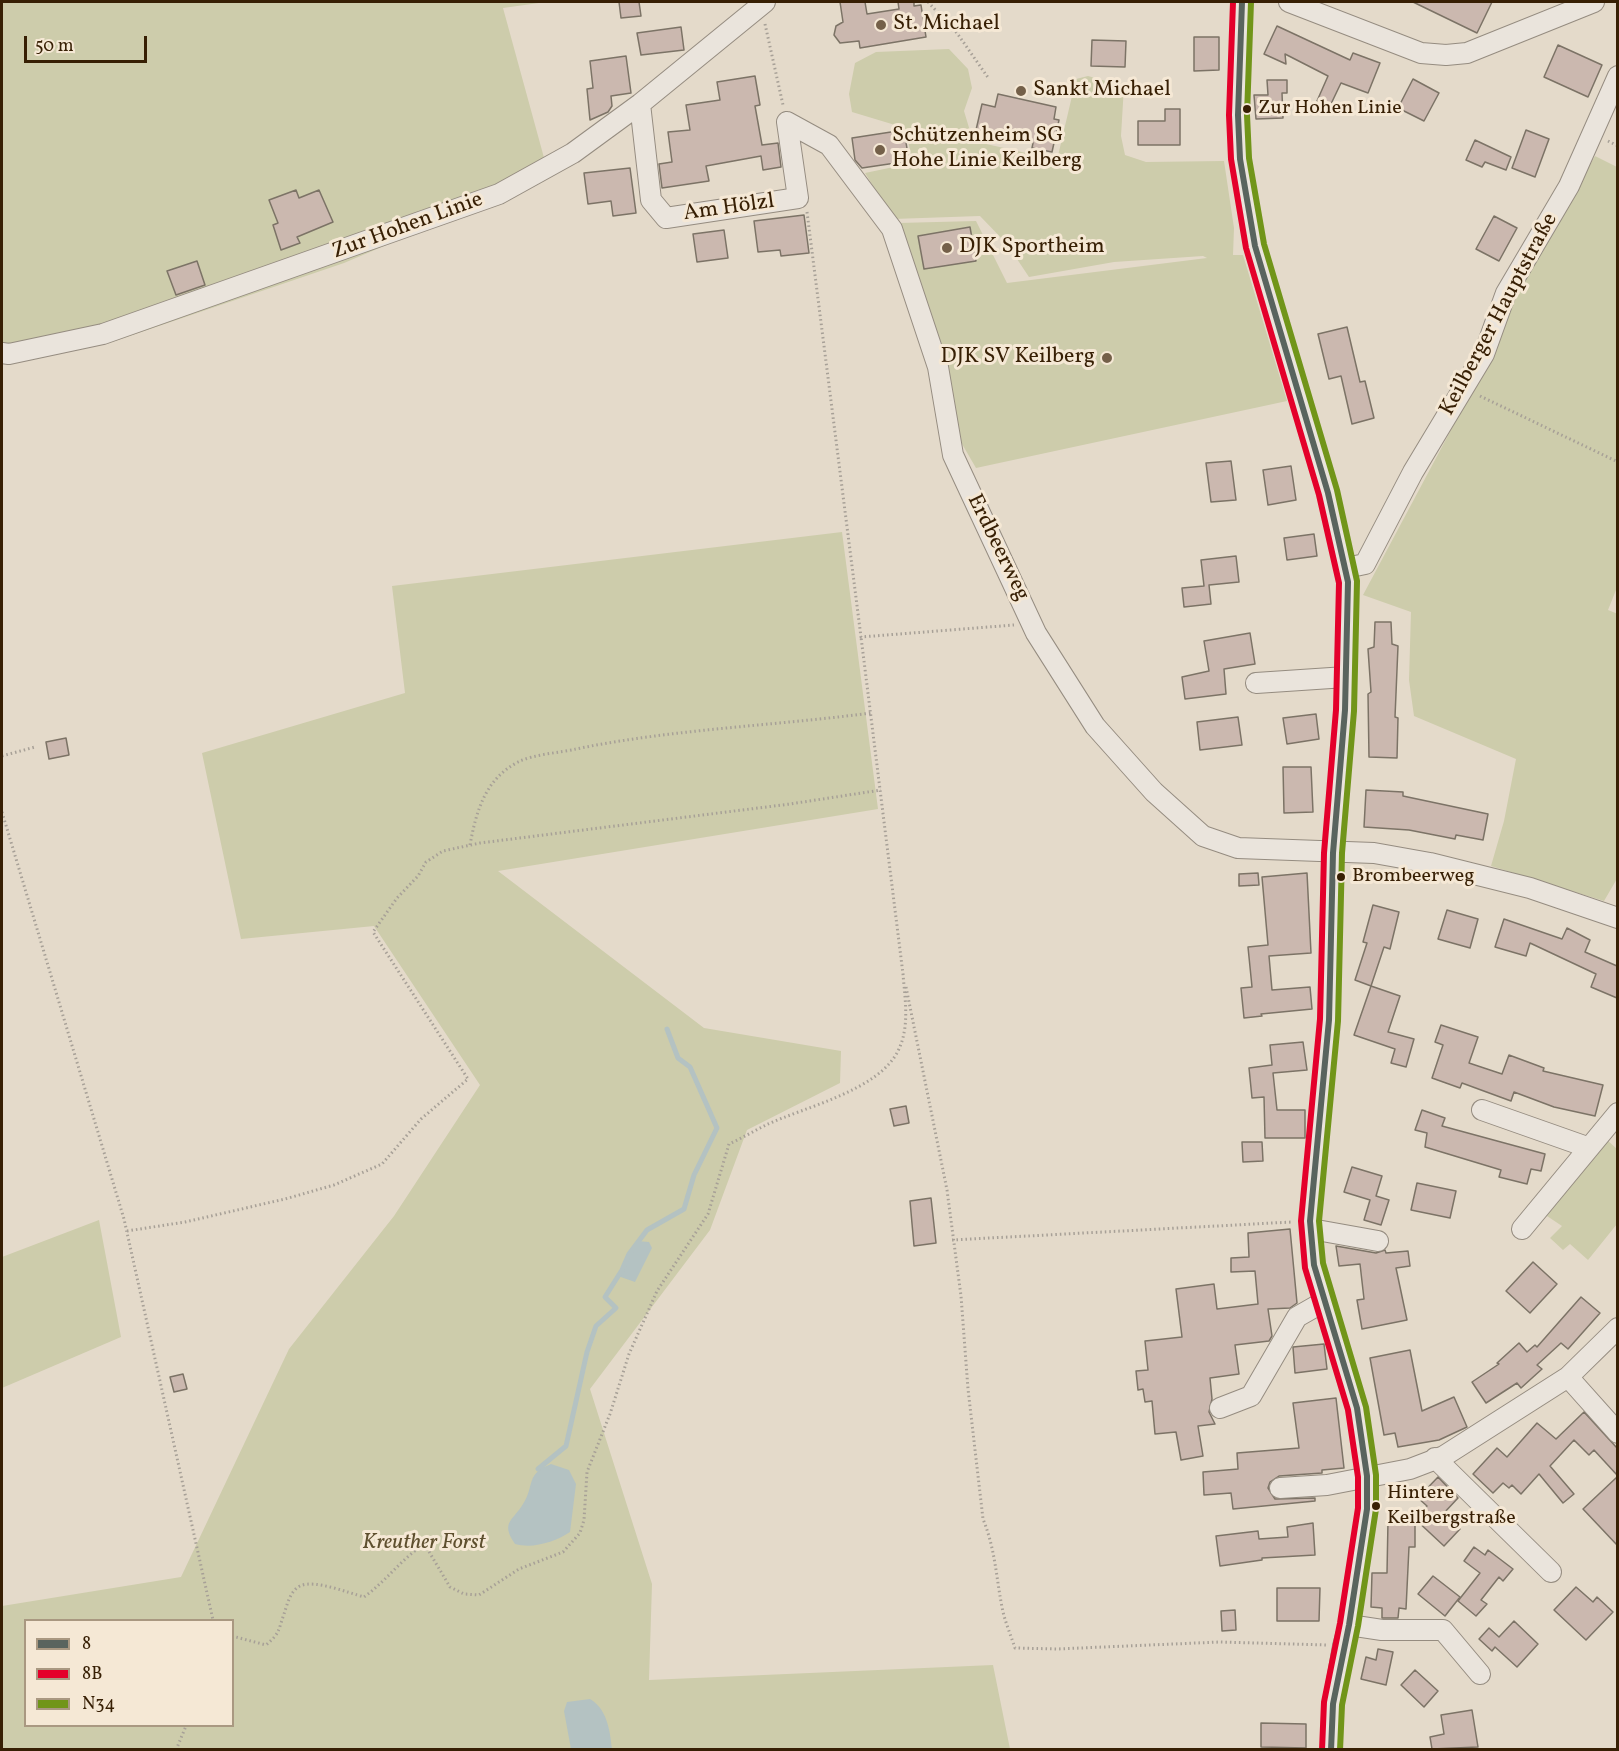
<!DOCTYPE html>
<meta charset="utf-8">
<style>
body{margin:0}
#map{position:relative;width:1619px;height:1751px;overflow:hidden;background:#e4daca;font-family:Vollkorn,serif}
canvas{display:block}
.frame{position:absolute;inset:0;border:3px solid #371f04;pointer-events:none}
.legend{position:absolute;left:24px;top:1619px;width:210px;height:108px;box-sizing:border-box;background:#f5e8d5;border:2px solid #a99881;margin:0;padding:8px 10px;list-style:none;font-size:18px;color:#371f04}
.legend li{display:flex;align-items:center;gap:12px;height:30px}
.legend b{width:30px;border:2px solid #a99881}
.scale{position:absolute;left:24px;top:36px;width:123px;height:27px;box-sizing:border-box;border:3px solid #371f04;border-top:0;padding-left:8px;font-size:18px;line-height:21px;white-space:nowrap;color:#371f04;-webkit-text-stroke:4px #f5e8d5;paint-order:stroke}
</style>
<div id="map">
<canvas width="1619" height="1751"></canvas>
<div class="frame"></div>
<ul class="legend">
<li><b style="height:8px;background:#59645e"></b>8</li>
<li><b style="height:8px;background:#e4002b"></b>8B</li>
<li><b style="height:8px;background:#719519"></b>N34</li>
</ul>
<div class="scale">50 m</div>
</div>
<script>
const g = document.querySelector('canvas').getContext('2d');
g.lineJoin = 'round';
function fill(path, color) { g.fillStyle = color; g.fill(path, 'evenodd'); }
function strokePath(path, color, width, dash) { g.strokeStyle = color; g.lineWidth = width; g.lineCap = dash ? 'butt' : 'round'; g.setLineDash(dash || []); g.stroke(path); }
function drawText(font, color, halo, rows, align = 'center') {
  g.font = font + ' Vollkorn,serif'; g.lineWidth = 6; g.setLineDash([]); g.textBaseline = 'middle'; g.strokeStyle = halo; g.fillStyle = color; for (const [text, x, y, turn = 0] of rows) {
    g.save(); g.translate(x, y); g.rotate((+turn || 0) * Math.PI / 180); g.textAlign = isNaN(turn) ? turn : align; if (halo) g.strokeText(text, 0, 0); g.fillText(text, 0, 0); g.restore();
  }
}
fill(new Path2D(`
 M2,2H546L503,8L549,176L344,263L106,344L2,363Z
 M949,49L968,69L972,88L964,111L973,141L1057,160L1076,79L1088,76L1124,86L1121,136L1125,155L1146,162L1224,161L1234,228L1233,255H1243L1287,401L976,468L958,437L898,223L976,221L1007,283L1207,258L1203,256L1114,262L1029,277L1007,244L980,216L893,219L865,173L913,163L905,128L852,112L849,94L855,63L876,52Z
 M1595,156L1617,167L1618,585L1608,610L1618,614V877L1604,901L1491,866L1504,821L1516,759L1414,716L1409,680L1411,612L1363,595L1492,353L1517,292Z
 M842,532L878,809L498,871L704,1028L841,1051L840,1083L747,1130L710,1230L590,1389L652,1584L649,1680L993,1665L1010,1749L2,1750V1606L181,1577L289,1349L394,1216L480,1085L374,926L241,939L202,753L405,693L392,586ZM26,1620H232V1726H26Z
 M1607,1140L1617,1149V1224L1588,1260L1570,1244L1563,1250L1550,1238L1562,1226L1544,1214Z
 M99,1220L121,1337L2,1388V1257Z`), '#cdccab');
fill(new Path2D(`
 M637,1241L649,1242L652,1248L635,1282L618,1276Z
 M551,1464L569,1470L576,1484L570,1532C555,1542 533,1549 515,1544C500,1522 513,1521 523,1504C535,1486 525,1474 551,1464Z
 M590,1699C607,1709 610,1730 612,1749H571L564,1711L567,1702Z`), '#b4c2c2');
strokePath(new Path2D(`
 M538,1469L566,1446L587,1352L596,1326L616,1308L605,1297L622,1270L629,1254L647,1230L684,1209L694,1175L717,1128L690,1067L678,1058L667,1029`), '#b4c2c2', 5);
const building = new Path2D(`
 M619,2H639L641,16L621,18Z
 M840,2H865L867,14L899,9L898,2H914V6L921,5L926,37L860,48L859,41L840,43L834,35L836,26L843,22Z
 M1413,2H1492L1477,33Z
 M1277,26L1350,60L1353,53L1380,63L1368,93L1341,83L1330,106L1317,101L1328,76L1285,54L1286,64L1264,54Z
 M681,27L684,50L641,55L637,33Z
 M1194,37H1219V70L1194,71Z
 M1092,40L1126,41L1125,67L1091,66Z
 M1558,45L1602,65L1588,97L1544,77Z
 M626,56L631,93L611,96L612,106L608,112L590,120L587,89L593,88L590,61Z
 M755,76L760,105L755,106L762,145L778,143L781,167L763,170L761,156L706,166L709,181L662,188L659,164L672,162L668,132L690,130L686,105L720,100L717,82Z
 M1413,79L1439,93L1424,121L1398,108Z
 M1267,80H1287V93H1282L1283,118L1256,119L1254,95H1268Z
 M998,94L1056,107L1054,119L1059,120L1052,152L1032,148L1033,143L976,130L982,104L995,107Z
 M1165,109H1180V145H1138V121H1165Z
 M904,130L909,161L862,168L855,160L852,138Z
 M1526,130L1549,139L1535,177L1512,168Z
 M1475,140L1511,157L1506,170L1485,162L1482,167L1466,160Z
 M630,168L636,213L613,216L611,201L588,204L584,173Z
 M296,190L299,198L319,190L333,222L297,237L300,243L281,250L273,225L278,223L269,200Z
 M804,215L809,253L781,256L780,250L758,252L754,221Z
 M1494,216L1517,228L1499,261L1476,249Z
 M970,227L976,261L924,269L918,236Z
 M724,230L728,258L697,262L693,234Z
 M197,261L205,285L176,295L167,271Z
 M1347,327L1360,382L1365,381L1374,418L1352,424L1341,376L1329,379L1318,334Z
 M1231,461L1236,500L1211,502L1206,463Z
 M1291,466L1296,500L1268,505L1263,470Z
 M1314,534L1317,556L1287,560L1284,538Z
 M1236,556L1239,582L1209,585L1211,604L1184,607L1182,588L1204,586L1201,560Z
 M1375,622H1391L1392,644L1398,646L1395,717L1398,718L1397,758L1369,757L1368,694L1371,692L1368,649L1374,647Z
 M1250,633L1255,664L1224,669L1226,694L1185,699L1182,677L1209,671L1204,641Z
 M1316,714L1319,739L1287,744L1283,718Z
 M1238,717L1242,745L1200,750L1197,722Z
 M66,738L69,755L49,759L46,742Z
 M1283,767H1311L1313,812L1284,813Z
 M1366,790L1403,792V796L1488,814L1483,840L1456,835L1455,839L1409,830L1364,827Z
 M1258,873L1259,885L1239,886V874Z
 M1307,873L1311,953L1269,956L1272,990L1310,987L1312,1009L1261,1014L1262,1016L1244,1018L1241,988L1252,987L1248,947L1268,945L1262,877Z
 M1373,905L1399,912L1390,949L1384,947L1371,986L1355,980L1367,943L1363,942Z
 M1447,910L1478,919L1470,948L1438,939Z
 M1504,919L1562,939L1567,928L1590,940L1585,952L1617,966V998L1591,987L1596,974L1530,943L1526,956L1495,947Z
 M1371,986L1400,996L1388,1032L1414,1039L1406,1067L1391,1063L1395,1049L1354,1035Z
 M1441,1025L1478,1037L1469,1063L1502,1074L1509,1055L1544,1068L1543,1071L1603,1085L1595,1116L1554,1107L1514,1092L1511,1101L1462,1083L1460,1088L1432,1078L1443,1045L1435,1042Z
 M1303,1042L1307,1070L1273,1073L1277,1110H1305V1138H1265L1264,1097L1252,1098L1249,1068L1272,1065L1270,1045Z
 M906,1106L909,1123L894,1126L890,1109Z
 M1422,1110L1445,1118L1442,1126L1545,1154L1541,1171L1531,1169L1527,1184L1499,1177L1501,1170L1425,1147L1427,1133L1415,1130Z
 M1242,1142H1262L1263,1161L1243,1162Z
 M1352,1167L1382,1176L1376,1196L1389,1200L1381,1225L1364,1220L1370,1200L1344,1192Z
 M1417,1183L1456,1191L1450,1218L1411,1210Z
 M931,1198L936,1243L914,1246L910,1201Z
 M1290,1229L1297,1303L1290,1308L1268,1309L1272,1336L1269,1341L1235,1345L1239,1374L1210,1378L1212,1399L1209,1412L1215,1424L1198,1426L1203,1456L1181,1460L1176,1432L1155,1434L1152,1401L1145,1402L1143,1389L1138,1390L1136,1371L1148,1370L1145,1341L1182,1337L1176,1289L1214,1284L1217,1309L1258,1304L1255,1271L1231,1272V1258L1249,1257L1248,1233Z
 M1336,1246L1376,1253L1385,1250L1386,1253L1408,1251L1410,1266L1396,1268L1407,1320L1362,1329L1357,1300L1364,1299L1360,1264L1339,1266Z
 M1533,1262L1557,1284L1530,1313L1506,1291Z
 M1581,1297L1600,1313L1568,1349L1561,1343L1537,1365L1542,1369L1521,1388L1517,1383L1486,1403L1472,1382L1499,1364L1497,1363L1519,1343L1527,1352L1535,1345L1537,1347Z
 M1324,1344L1327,1369L1295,1373L1293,1347Z
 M1410,1350L1422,1411L1454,1397L1467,1427L1439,1440L1398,1447L1395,1433L1384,1435L1370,1358Z
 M183,1374L187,1389L174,1392L170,1377Z
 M1336,1398L1344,1468L1322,1470V1473L1279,1476L1270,1482L1268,1488L1275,1499L1315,1498V1501L1233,1509L1231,1493L1204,1495L1203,1472L1238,1469L1237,1453L1299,1448L1293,1403Z
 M1584,1412L1617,1448V1475L1594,1450L1589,1455L1574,1440L1550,1466L1574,1494L1563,1503L1539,1474L1521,1494L1512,1485L1509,1488L1503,1483L1493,1493L1473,1474L1497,1448L1507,1457L1537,1423L1556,1439Z
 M1438,1477L1458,1498L1443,1514L1460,1529L1444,1546L1415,1519L1427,1506L1418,1498Z
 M1617,1477V1545L1583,1509Z
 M1388,1521H1415V1547H1409L1406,1609L1399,1608L1398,1618H1382V1608L1371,1607L1372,1573H1387Z
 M1313,1523L1315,1555L1262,1558V1560L1220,1566L1216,1536L1258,1531L1259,1539L1288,1537L1287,1527Z
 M1474,1547L1485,1555L1488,1550L1513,1569L1503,1581L1499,1577L1481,1600L1487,1604L1476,1616L1458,1601L1480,1573L1464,1561Z
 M1433,1576L1460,1597L1445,1616L1418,1594Z
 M1576,1587L1593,1602L1597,1597L1613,1612L1586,1640L1554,1610Z
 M1277,1588H1320L1319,1621H1277Z
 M1235,1610L1236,1630L1222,1631L1221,1611Z
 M1514,1621L1538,1644L1517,1667L1495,1647L1492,1651L1479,1639L1489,1628L1499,1637Z
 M1378,1649L1393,1652L1386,1685L1361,1679L1366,1657L1376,1660Z
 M1415,1670L1438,1691L1424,1707L1401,1685Z
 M1472,1710L1478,1747L1432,1749L1430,1737L1444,1734L1441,1715Z
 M1261,1723L1306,1724V1748L1261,1747Z`);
fill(building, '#cbb8af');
strokePath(building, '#7c7366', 1.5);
const minor = new Path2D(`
 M1242,2L1238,115L1240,159L1255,246L1328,493L1348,582L1345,710L1333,853L1329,1020L1310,1221L1314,1265L1357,1408L1367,1476V1509L1349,1625L1343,1646L1333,1704L1331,1750
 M1289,2L1421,53L1446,55L1467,53L1594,2
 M640,104L651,200L666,218L798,198L787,122
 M787,122L829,145L892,229L938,367L953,455L1036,633L1095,726L1154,792L1203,836L1238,848L1374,853L1430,863L1530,888L1618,918
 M2,353L9,354L103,334L499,194L573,153L640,104L765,2
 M1346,568L1365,564L1413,472L1484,354L1506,293L1569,186L1618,76
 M1256,683L1346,677
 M1482,1110L1587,1147
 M1311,1229L1378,1241
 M1522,1229L1618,1113
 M1568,1377L1618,1433
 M1220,1408L1251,1396L1297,1317L1325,1301
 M1435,1458L1551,1572
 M1280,1488L1327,1485L1410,1469L1444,1456L1568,1377L1618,1328
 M1349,1625L1382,1630H1443L1480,1674`);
strokePath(minor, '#958c80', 22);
strokePath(new Path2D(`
 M928,2L957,33L989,79
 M765,24L783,105
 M1608,141L1618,146
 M807,212L861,637L1014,625
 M1480,396L1618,462
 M2,756L35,747
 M2,812L124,1219L213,1620
 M470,845C476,812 485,779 518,762C534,754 559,753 576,749C673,729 772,726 871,713
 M906,987L947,1190L961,1296L968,1389L983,1519C996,1551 996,1579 1003,1612C1006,1624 1011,1636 1015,1648L1057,1649L1220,1642L1326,1645
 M127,1231L185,1222L285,1199L334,1185L382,1164L421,1119L468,1079L373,932L397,898L418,876L426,862L443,851L480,843L790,804L881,790
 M952,1240L1292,1222
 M232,1636L266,1645C280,1633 278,1631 284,1614C287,1605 290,1591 300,1586C314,1579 349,1593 364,1597C385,1582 399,1562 420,1547L428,1550L450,1587L464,1594L479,1595L519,1569L563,1552L580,1533L584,1520L587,1472L610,1414L629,1354L657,1291L708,1214L729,1144C742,1138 754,1131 766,1125C804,1107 878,1091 898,1051C910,1027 905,1000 903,974L861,637
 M176,1750L186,1726`), '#a7a097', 3, [1.5, 3]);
strokePath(minor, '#eae4dc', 20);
strokePath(new Path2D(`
 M1242,2L1238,115L1240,159L1255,246L1328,493L1348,582L1345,710L1333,853L1329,1020L1310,1221L1314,1265L1357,1408L1367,1476V1509L1349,1625L1333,1704L1331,1750`), '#59645e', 6);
strokePath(new Path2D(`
 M1233,2L1229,115L1231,159L1246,248L1319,495L1339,583L1336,710L1324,853L1320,1019L1301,1221L1305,1268L1348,1410L1358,1477V1508L1340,1623L1324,1702L1322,1750`), '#e4002b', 6);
strokePath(new Path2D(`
 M1251,2L1247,115L1249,158L1264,244L1337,490L1357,581L1354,711L1342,853L1338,1021L1319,1221L1323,1263L1366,1407L1376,1475V1509L1358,1626L1342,1705L1340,1750`), '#719519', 6);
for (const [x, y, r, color] of [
 [881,25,6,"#746049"],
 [1021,91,6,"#746049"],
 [1247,109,5,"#371f04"],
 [880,150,6,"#746049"],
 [947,248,6,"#746049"],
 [1107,358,6,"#746049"],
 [1341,877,5,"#371f04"],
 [1376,1506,5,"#371f04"]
]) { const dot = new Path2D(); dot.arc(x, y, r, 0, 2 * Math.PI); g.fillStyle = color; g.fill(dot); strokePath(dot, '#f5e8d5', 2); }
drawText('20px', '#371f04', '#f5e8d5', [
 ["Zur Hohen Linie",1258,109],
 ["Brombeerweg",1352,877],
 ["Hintere",1387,1494],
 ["Keilbergstraße",1387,1519]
], 'left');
drawText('22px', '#371f04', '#f5e8d5', [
 ["St. Michael",893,25],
 ["Sankt Michael",1033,91],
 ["Schützenheim SG",892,137],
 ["Hohe Linie Keilberg",892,162],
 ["DJK Sportheim",959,248],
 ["DJK SV Keilberg",1095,358,"right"]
], 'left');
drawText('22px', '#371f04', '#f5e8d5', [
 ["Am Hölzl",729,209,-8],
 ["Zur Hohen Linie",408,227,-20],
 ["Keilberger Hauptstraße",1500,315,-62],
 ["Erdbeerweg",997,548,64]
]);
drawText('italic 22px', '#5e4f2e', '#f5e8d5', [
 ["Kreuther Forst",424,1544]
]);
</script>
